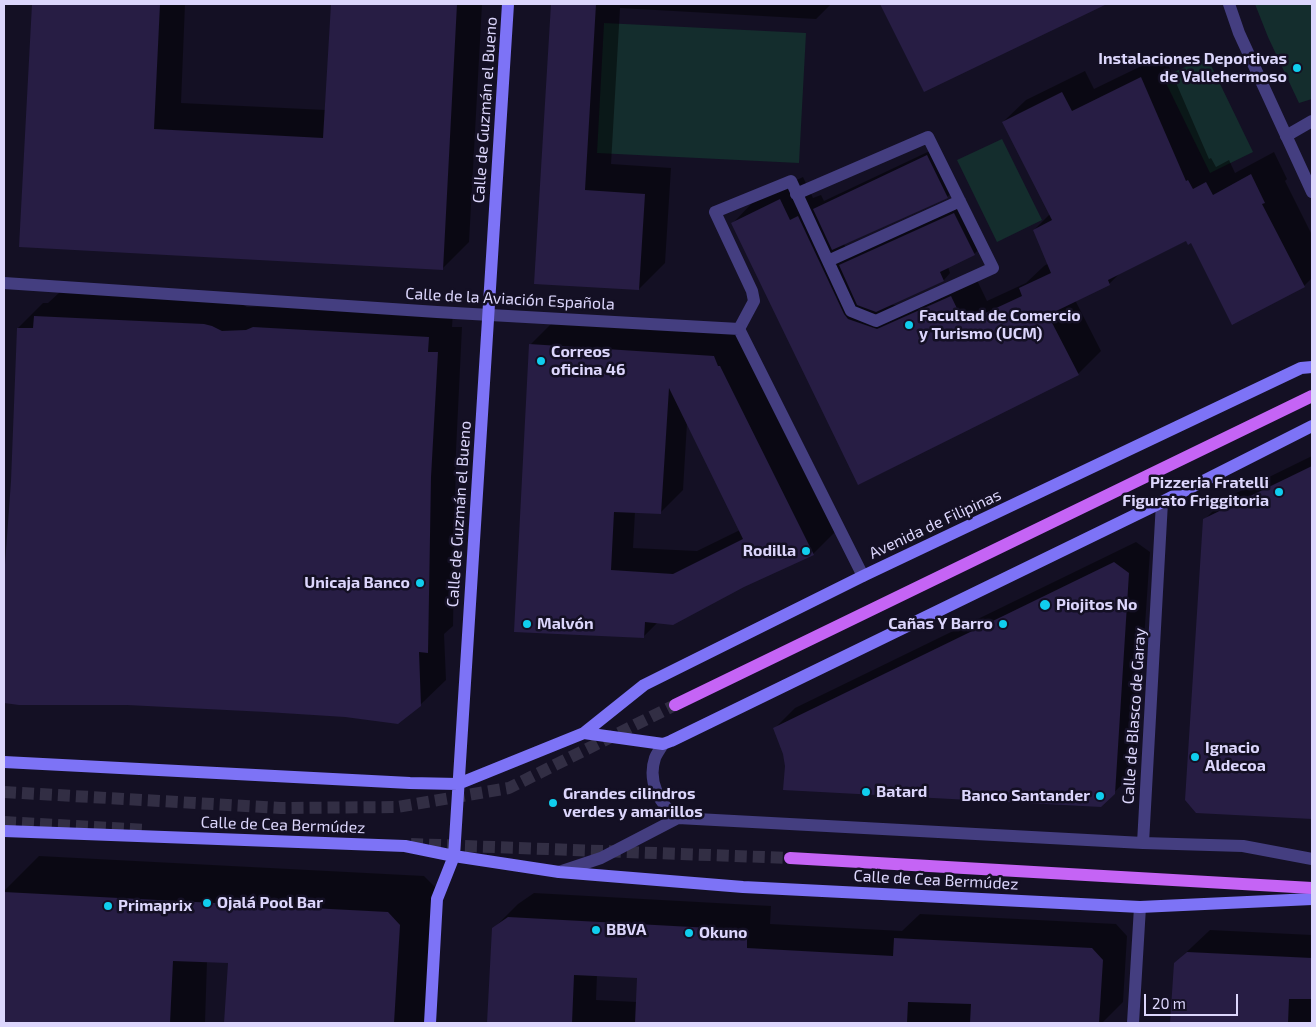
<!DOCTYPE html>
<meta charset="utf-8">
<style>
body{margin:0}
#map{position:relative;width:1316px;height:1027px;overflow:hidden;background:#141024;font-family:"Exo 2",sans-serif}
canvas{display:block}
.frame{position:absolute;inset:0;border:5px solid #dcd6fc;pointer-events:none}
.scale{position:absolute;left:1144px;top:994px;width:94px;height:22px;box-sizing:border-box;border:2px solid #dcd6fc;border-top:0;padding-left:6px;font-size:15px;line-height:18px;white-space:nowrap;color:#dcd6fc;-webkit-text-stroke:4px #141024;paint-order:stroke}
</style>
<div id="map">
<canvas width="1316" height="1027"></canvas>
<div class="frame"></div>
<div class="scale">20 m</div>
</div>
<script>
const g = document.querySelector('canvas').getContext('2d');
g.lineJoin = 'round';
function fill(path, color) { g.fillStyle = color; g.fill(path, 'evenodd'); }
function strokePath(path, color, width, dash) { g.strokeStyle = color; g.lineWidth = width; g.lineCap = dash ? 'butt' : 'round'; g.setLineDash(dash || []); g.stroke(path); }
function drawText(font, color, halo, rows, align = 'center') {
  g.font = font + ' "Exo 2",sans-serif'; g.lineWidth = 5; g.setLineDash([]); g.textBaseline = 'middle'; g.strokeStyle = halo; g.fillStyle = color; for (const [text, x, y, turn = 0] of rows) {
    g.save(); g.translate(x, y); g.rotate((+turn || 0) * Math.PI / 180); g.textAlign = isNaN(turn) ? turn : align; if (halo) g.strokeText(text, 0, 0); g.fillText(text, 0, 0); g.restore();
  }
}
fill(new Path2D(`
 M1255,4H1312V99L1299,103L1268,37Z
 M604,23L806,33L799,163L597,153Z
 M1207,57L1253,152L1210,173L1163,77Z
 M1002,139L1042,220L997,242L957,160Z`), '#142d2d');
fill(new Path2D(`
 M33,4H185L181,103L326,110L332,4H482L469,242L442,269L20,246Z
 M552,4H831L816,19L620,8L611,164L671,168L665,263L639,289L535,283Z
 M882,4H1104L924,91Z
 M1164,55L1209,159L1211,158L1216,167L1229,160L1235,173L1274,152L1287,179L1285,181L1312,235V278L1304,286L1187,240L1121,272L1109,284L1075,300L1101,351L1078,374L859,484L733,223L755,200L803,177L813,198L821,195L824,201L934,149L954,190L947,197L844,244L850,257L961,207L981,247L974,254L948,267L950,273L944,280L891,304L900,307L974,274L987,301L1026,283L1044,266L1049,263L1034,230L1050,214L1003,122L1026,100L1085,71L1094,89Z
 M60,292L237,301L247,307L272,306L453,312L452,327H462L456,451L453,626L444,634L446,680L420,705L345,716L127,704L4,700V598L12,481L18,328L43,303H48Z
 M553,322L736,334L836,531L813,554L658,622L644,636L515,631L530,345ZM687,423L740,530L697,551L633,548L635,512L660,513L683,490Z
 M1312,456V818L1196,811L1204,520L1226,498Z
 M1136,542L1150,552L1135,772L1100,806L786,766L785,754L774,729L795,708Z
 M39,856L424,876L436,888L428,1023H225L229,962L207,961L205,1023H4V891Z
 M534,893L771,906L770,924L902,931L920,914L1116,924L1127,936L1123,1002L1102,1023H488L493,929L518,904ZM597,975L639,977L637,1002L596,1000Z
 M1210,930L1312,935V1023H1171L1175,963Z`), '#0007');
fill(new Path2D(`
 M32,4H160L154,129L323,138L331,4H457L443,270L19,247Z
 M551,4H596L585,190L645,194L639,290L534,284Z
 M880,4H1107L924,92Z
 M1141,77L1186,181L1188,180L1193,189L1206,182L1213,195L1251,174L1265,203L1262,204L1305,287L1232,325L1191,243L1188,245L1186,241L1108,280L1110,285L1048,315L1079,375L858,485L731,223L780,199L790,220L798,216L844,314L848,319L877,329L951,296L964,323L1022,296L1019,288L1051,273L1033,230L1052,220L1002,122L1062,92L1072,111Z
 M927,155L948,198L832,250L813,209Z
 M954,213L975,255L940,272L944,281L876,312L857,305L839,265Z
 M34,316L204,324L212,326L222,331L246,330L253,327L429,337L428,352H438L431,477L428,653L419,652L421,706L398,724L345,717L266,712L127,705H19L4,703V578L11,481L17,328H33Z
 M529,344L714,356L718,366H720L814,555L744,587L673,625L645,622L644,638L514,632ZM669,388L743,539L673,574L611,570L614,512L661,514Z
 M1312,466V819L1196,813L1185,800L1203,519Z
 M1114,562L1129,573L1115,794L1101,807L783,790L785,766L783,754L773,728Z
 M4,892L388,912L400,925L394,1023H224L228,963L173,961L170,1023H4Z
 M508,917L747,930V948L893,956L894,938L1092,948L1103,960L1099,1023H970L971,1004L908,1002L907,1023H635L637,978L574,975L572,1023H487L492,928Z
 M1187,952L1312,958V999H1289L1288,1023H1170L1174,963Z`), '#271d44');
strokePath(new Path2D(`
 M4,792L281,808L397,807L509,788L675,705
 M4,822L146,830
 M411,844L790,858`), '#322e44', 12, [12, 6]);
strokePath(new Path2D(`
 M1286,136L1312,121
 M828,261L960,201
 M739,329L754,301L752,291L715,212L791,181L851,311L876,321L993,268L928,137L796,194`), '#443e80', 12);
strokePath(new Path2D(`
 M1229,4L1239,33L1312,192
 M4,283L437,312L739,329L863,576
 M663,744C661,748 657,753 655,758C647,782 660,805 678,818L1143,843L1243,846L1312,859
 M1143,843L1162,502
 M559,872L601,858L678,818
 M1133,1023L1140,907`), '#443e80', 12);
strokePath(new Path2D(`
 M584,733L663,744L671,741L1162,502L1312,426
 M4,762L410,783L458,784L584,733L644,685L863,576L1301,368L1312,367
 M4,831L405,846L454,856L559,872L743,887L1140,907L1312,899
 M430,1023L437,899L454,856L508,4`), '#7d73f6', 12);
strokePath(new Path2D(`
 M675,705L1312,396
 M790,858L1312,888`), '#c564f5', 12);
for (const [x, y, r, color] of [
 [1297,68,5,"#10ceee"],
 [909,325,5,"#10ceee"],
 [541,361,5,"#10ceee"],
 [1279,492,5,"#10ceee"],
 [806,551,5,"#10ceee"],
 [420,583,5,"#10ceee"],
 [1045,605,6,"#10ceee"],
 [527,624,5,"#10ceee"],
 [1003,624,5,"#10ceee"],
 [1195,757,5,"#10ceee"],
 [866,792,5,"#10ceee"],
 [1100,796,5,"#10ceee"],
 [553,803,5,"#10ceee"],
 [207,903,5,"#10ceee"],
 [108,906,5,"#10ceee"],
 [596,930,5,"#10ceee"],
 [689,933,5,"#10ceee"]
]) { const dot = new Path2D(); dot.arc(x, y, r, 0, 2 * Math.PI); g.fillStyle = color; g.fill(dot); strokePath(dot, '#141024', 2); }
drawText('bold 16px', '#dcd6fc', '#141024', [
 ["Instalaciones Deportivas",1287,59,"right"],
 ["de Vallehermoso",1287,77,"right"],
 ["Facultad de Comercio",919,316],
 ["y Turismo (UCM)",919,334],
 ["Correos",551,352],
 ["oficina 46",551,370],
 ["Pizzeria Fratelli",1269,483,"right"],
 ["Figurato Friggitoria",1269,501,"right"],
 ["Rodilla",796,551,"right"],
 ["Unicaja Banco",410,583,"right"],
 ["Piojitos No",1056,605],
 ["Malvón",537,624],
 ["Cañas Y Barro",993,624,"right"],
 ["Ignacio",1205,748],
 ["Aldecoa",1205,766],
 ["Batard",876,792],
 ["Grandes cilindros",563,794],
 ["verdes y amarillos",563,812],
 ["Banco Santander",1090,796,"right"],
 ["Ojalá Pool Bar",217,903],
 ["Primaprix",118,906],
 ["BBVA",606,930],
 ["Okuno",699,933]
], 'left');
drawText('16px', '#dcd6fc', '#141024', [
 ["Calle de Guzmán el Bueno",485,110,-86],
 ["Calle de la Aviación Española",510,299,3],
 ["Calle de Guzmán el Bueno",459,514,-86],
 ["Avenida de Filipinas",935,524,-25],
 ["Calle de Blasco de Garay",1134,716,-86],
 ["Calle de Cea Bermúdez",283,825,2],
 ["Calle de Cea Bermúdez",936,880,3]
]);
</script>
